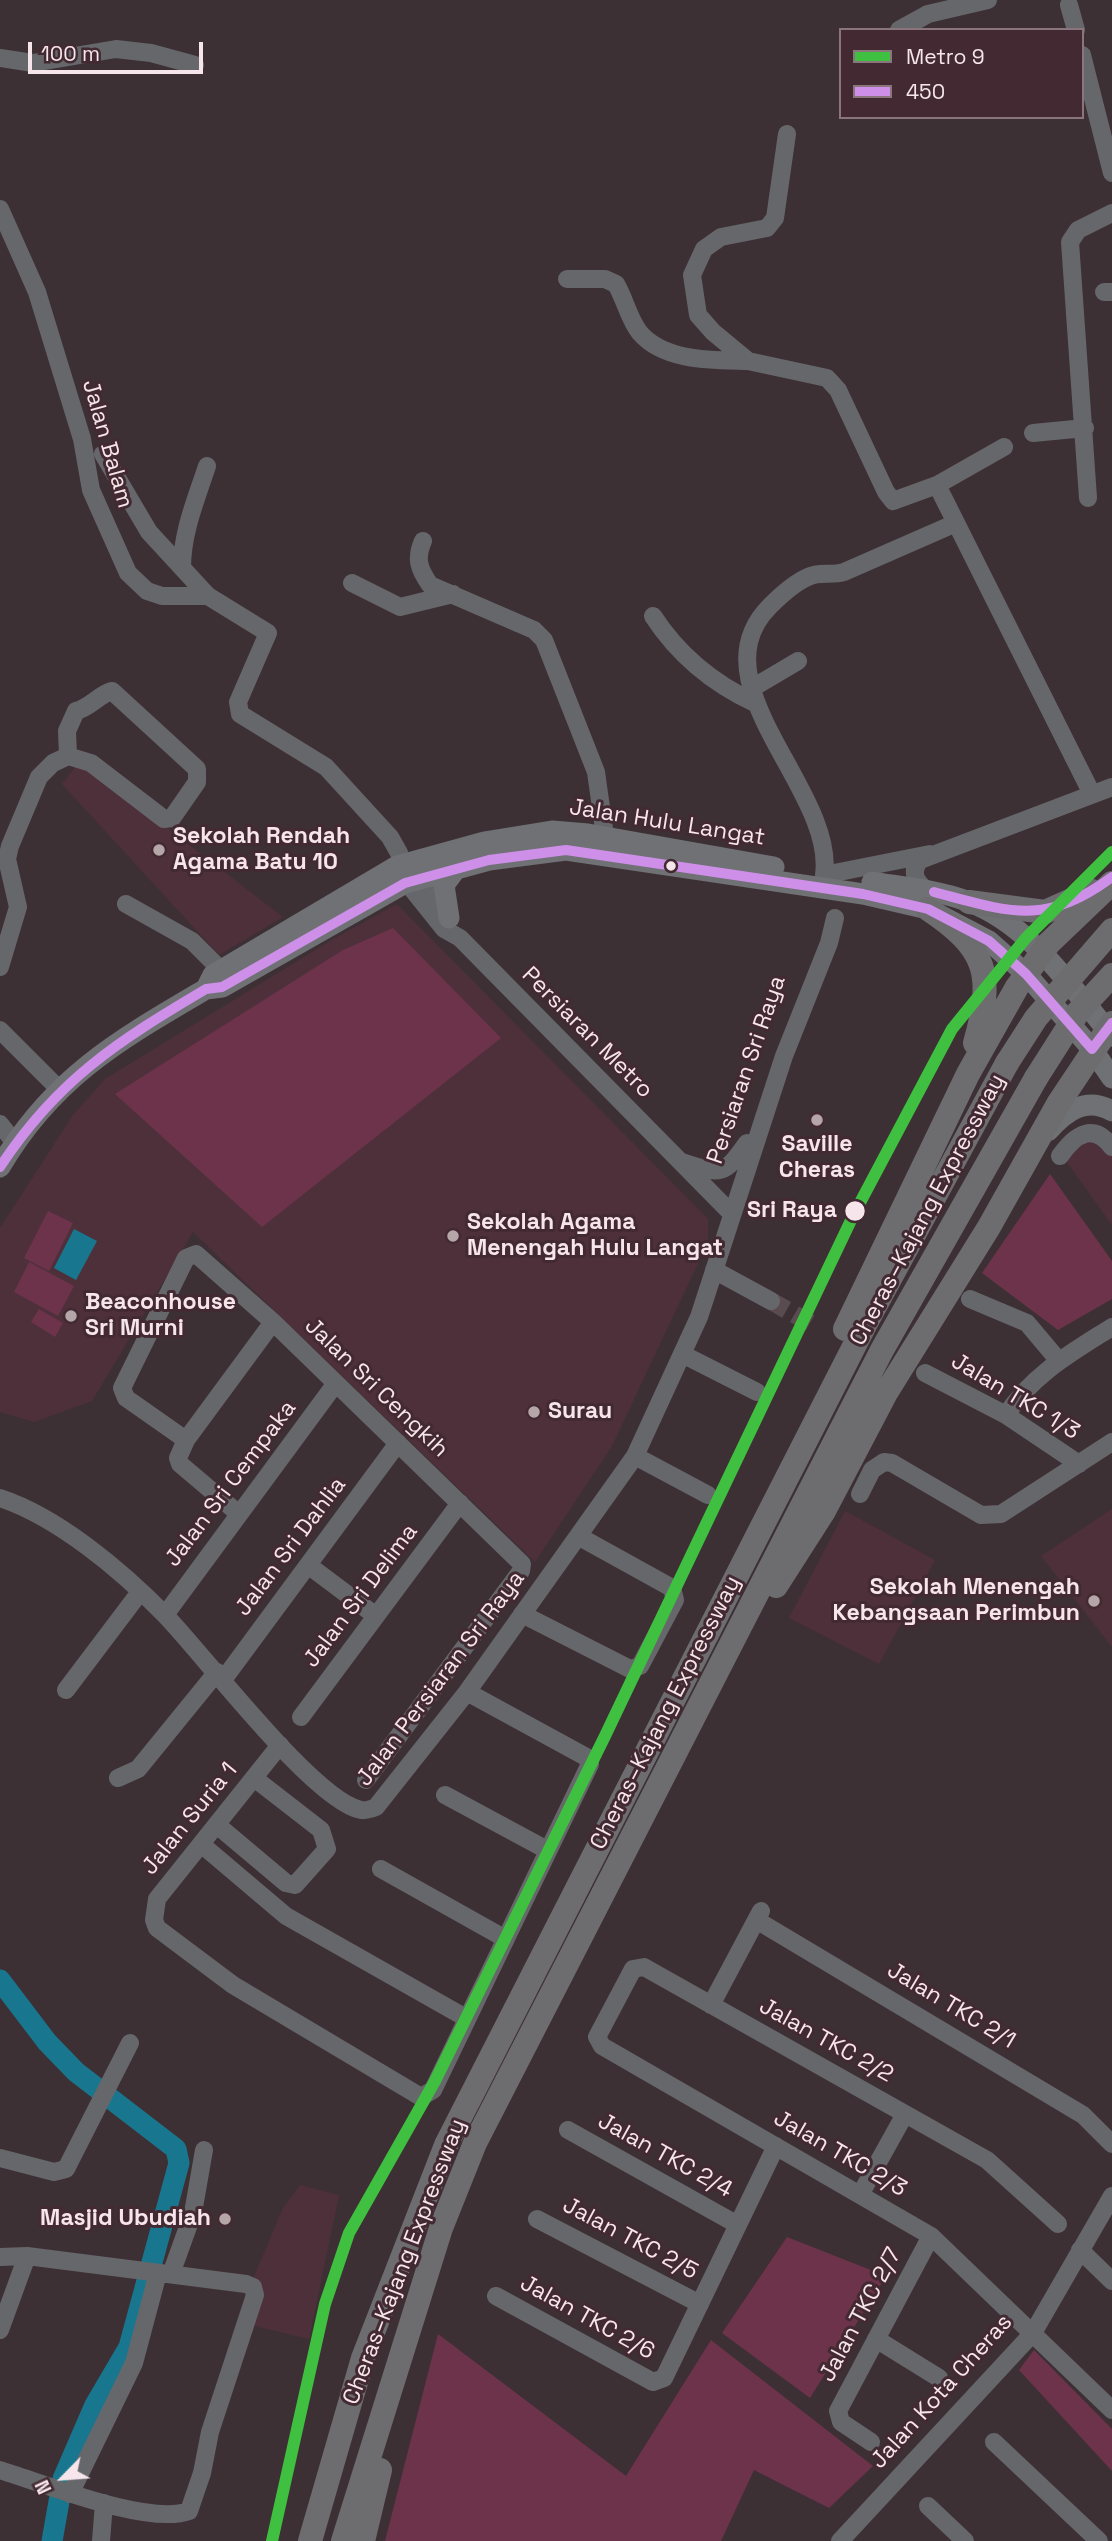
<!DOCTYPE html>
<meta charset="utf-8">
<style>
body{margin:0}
#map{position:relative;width:1112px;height:2541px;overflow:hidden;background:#3d3034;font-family:"Space Grotesk",sans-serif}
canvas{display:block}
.legend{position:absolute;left:839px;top:28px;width:245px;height:91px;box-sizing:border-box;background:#432a32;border:2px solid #8b757c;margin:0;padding:9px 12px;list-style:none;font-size:21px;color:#f6e5ea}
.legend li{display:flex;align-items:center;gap:14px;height:35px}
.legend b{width:35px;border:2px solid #8b757c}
.north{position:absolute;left:28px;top:2443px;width:70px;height:70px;-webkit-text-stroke:5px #432a32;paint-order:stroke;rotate:245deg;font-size:19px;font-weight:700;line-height:28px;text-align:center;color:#f6e5ea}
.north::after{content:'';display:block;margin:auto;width:24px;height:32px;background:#f6e5ea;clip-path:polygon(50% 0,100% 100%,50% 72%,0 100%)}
.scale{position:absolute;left:28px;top:42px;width:175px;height:32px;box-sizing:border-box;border:4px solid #f6e5ea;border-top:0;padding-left:9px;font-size:21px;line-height:24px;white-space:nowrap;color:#f6e5ea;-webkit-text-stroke:5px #432a32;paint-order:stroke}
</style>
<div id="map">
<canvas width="1112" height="2541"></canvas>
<ul class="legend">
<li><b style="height:9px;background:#40c040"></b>Metro 9</li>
<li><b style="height:9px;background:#ce8fe9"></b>450</li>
</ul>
<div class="north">N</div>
<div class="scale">100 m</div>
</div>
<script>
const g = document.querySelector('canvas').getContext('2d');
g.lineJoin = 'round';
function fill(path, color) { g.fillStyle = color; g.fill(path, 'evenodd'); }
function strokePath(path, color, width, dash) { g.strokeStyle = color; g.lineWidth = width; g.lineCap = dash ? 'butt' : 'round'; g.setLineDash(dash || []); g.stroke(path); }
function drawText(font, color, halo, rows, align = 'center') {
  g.font = font + ' "Space Grotesk",sans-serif'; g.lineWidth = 6; g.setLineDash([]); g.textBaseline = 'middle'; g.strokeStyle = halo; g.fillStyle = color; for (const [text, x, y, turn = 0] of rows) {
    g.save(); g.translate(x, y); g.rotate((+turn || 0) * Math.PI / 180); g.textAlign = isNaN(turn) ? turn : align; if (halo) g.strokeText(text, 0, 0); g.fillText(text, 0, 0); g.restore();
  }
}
fill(new Path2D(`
 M80,761L283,917L219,955L62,784Z
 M397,904L708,1219V1242L612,1446L535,1562L193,1232L92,1401L34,1422L0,1412V1228L73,1115L105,1079L335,938Z
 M1093,1137L1112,1154V1225L1064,1158Z
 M1112,1509V1647L1041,1556Z
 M845,1511L935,1560L879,1664L789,1618Z
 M300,2185L339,2195L309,2339L251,2325L253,2279L283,2208Z`), '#4e303a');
fill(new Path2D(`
 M393,928L501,1038L262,1227L115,1094L343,950Z
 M1050,1174L1112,1261V1299L1058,1330L982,1273Z
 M48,1211L73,1223L49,1271L24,1258Z
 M29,1262L74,1286L58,1316L14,1292Z
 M39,1309L63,1323L55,1337L31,1322Z
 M787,2237L886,2276L810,2398L722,2333Z
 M438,2334L626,2476L711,2340L873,2466L829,2508L754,2470L721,2541H385Z
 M1034,2350L1112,2429V2471L1019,2370Z`), '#6d334a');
fill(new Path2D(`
 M74,1229L97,1241L76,1280L54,1268Z`), '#18778e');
strokePath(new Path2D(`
 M0,1980L47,2042L76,2072L176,2149L179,2163L129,2347L95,2405L63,2479L52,2541`), '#18778e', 21);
strokePath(new Path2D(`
 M771,1301L810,1323`), '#594b4f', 18, [18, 9]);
strokePath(new Path2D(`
 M1069,5L1076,30
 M899,30L928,14L988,0
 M1082,55L1112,173
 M0,58L33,63L116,49L151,53L195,65
 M787,134L775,218L767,228L721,237L704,249L692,275L698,315L713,332L748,361L827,378L838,390L886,492L893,501L937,485L1092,794
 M0,209L37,292L82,439L91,490L128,573L147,591L162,596H208L268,633L238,702L240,714L326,767L390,837L399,853
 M567,279H605L616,284C625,299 629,320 640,333C665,362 714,360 748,361
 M1104,292H1112
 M1033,433L1085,428
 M103,454L149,532L208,596
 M937,485L1004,447
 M1088,498L1070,242L1078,230L1112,213
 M423,541C415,559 419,569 430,585L534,630L544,640L596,772L605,836
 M182,568C182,532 196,500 207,466
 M352,583L400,607L453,594
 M653,616C679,656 712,683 755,703
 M754,687L798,661
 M112,691L197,769V782L172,818L164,819L91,763L68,756L67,731L76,711C91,707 98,695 112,691Z
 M930,854L824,875C836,790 693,683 770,606C781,595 794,583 808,577C819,571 832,576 844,572L956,523
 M415,870L449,919
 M400,874L444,929L460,938L732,1214
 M931,892C917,885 909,873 920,860L1112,787
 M126,904L192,941L221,970
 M0,967L18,907L7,859L10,846L39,777L53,763L68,756
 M0,1030L59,1089
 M0,1124L15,1143
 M1060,1156C1076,1133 1094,1123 1112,1147
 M682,1162C721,1175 724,1176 747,1143
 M714,1270L771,1301
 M970,1299L1027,1323L1059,1361
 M684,1355L757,1392
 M925,1373L1006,1415L1079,1464
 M1006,1415C1033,1374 1071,1353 1112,1327
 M186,1440L126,1398L122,1388L186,1258L196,1254L273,1322L522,1564L521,1571L366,1780
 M635,1456L708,1495
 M860,1494L872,1470L884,1462L892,1463L981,1515L1001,1514L1112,1442
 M0,1498C58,1517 122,1571 165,1615C204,1655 314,1801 361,1810C366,1811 371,1809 376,1807L467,1692L635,1456L699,1317L784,1056L829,943L835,918
 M239,1514L180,1464L178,1458L186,1440L273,1322
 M308,1565L376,1616
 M522,1614L630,1669L640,1666L675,1600L672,1588L578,1536
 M165,1615L336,1383
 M223,1680L398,1443
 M66,1690L140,1592
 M301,1717L460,1503
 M280,1745L157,1899L154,1920L157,1928L233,1985L421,2097L433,2090L590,1764L588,1758L467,1692
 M118,1778L138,1769L217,1672
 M445,1795L547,1850
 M217,1825L286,1883L295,1885L327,1849L321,1830L254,1778
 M201,1844L286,1916L466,2018
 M381,1869L504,1938
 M756,1923L763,1924L1083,2115L1112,2144
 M711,2005L761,1911
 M568,2130L738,2225
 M0,2158L54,2172L66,2169L130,2043
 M860,2195L905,2114
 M537,2219L700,2304
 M1058,2224L987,2160L644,1967L633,1969L597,2037L602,2046L931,2236L1112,2410
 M1080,2250L1112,2281
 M0,2257L27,2256L246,2284L253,2287L255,2295L210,2432L202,2473L189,2511C148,2526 43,2483 0,2470
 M171,2274L193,2213L204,2150
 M496,2296L653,2382L664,2378L776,2146
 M0,2330L27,2256
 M876,2339L939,2378
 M871,2442L841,2422L838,2411L931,2236
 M994,2442L1099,2541
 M70,2494L134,2363L158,2273
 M928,2506L965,2541
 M101,2541L104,2503
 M840,2541L1033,2333L1112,2196`), '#66676a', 18);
strokePath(new Path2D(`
 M872,882C903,887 937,890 967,901C1030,924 1071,987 1112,1036
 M449,918L444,885L456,869
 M206,989L213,975L397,866L484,842L552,831L588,834L774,867
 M1048,1131C1066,1111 1086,1096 1112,1111
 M0,1167C53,1077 119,1040 206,989L222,987L405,883L489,860L566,850L863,894L928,909L989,941L1026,974L1092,1049L1112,1078`), '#6f7175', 21);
strokePath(new Path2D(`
 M969,902L1045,912L1092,891
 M928,909C988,949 994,975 975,1043
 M845,1329L968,1074L1017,987L1049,943L1112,883
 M776,1586L824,1511L886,1393L989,1227L1058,1104L1112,1023
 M310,2541L363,2358L446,2145L866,1323L1007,1063
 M343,2541L441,2228L475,2143L882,1350L1036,1078
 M363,2541L380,2470`), '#6d6d70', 24);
strokePath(new Path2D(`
 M1007,1063L1036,1018L1112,930
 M1036,1078L1078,1012L1112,975`), '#6d6d70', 24);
strokePath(new Path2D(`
 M934,892C1010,912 1044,927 1112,877
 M0,1167C57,1080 118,1041 206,989L222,987L405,883L489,860L566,850L863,894L928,909L989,941L1026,974L1092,1049L1112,1023`), '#ce8fe9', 10);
strokePath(new Path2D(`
 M272,2541L325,2304L349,2233L435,2081L605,1736L854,1214L952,1029L1026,938L1112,852`), '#40c040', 12);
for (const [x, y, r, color] of [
 [159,850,7,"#b5a6aa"],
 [671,866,6,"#f6e5ea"],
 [817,1120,7,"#b5a6aa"],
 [855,1211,11,"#f6e5ea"],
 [453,1236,7,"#b5a6aa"],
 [71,1316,7,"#b5a6aa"],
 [534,1412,7,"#b5a6aa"],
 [1094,1601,7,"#b5a6aa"],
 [225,2219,7,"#b5a6aa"]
]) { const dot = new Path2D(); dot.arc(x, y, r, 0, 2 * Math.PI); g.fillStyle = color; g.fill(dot); strokePath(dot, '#432a32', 2.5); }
drawText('23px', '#f6e5ea', '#432a32', [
 ["Jalan Balam",107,444,74],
 ["Jalan Hulu Langat",667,823,9],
 ["Persiaran Metro",587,1033,45],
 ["Persiaran Sri Raya",747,1070,-71],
 ["Cheras–Kajang Expressway",928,1210,-62],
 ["Jalan Sri Cengkih",376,1388,44],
 ["Jalan TKC 1/3",1015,1397,31],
 ["Jalan Sri Cempaka",231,1484,-53],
 ["Jalan Sri Dahlia",291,1547,-53],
 ["Jalan Sri Delima",361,1596,-53],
 ["Jalan Persiaran Sri Raya",441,1679,-53],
 ["Cheras–Kajang Expressway",666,1713,-63],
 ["Jalan Suria 1",190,1819,-51],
 ["Jalan TKC 2/1",951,2006,31],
 ["Jalan TKC 2/2",826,2041,29],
 ["Jalan TKC 2/3",840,2154,30],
 ["Jalan TKC 2/4",665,2156,29],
 ["Jalan TKC 2/5",630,2239,28],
 ["Cheras–Kajang Expressway",405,2262,-69],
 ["Jalan TKC 2/7",861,2315,-62],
 ["Jalan TKC 2/6",587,2318,29],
 ["Jalan Kota Cheras",942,2392,-48]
]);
drawText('bold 23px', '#f6e5ea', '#432a32', [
 ["Sekolah Rendah",173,837],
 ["Agama Batu 10",173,863],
 ["Saville",817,1145,"center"],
 ["Cheras",817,1171,"center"],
 ["Sekolah Agama",467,1223],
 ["Menengah Hulu Langat",467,1249],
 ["Beaconhouse",85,1303],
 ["Sri Murni",85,1329],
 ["Surau",548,1412],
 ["Sekolah Menengah",1080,1588,"right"],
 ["Kebangsaan Perimbun",1080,1614,"right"],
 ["Masjid Ubudiah",211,2219,"right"]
], 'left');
drawText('bold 23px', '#f6e5ea', '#432a32', [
 ["Sri Raya",837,1211]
], 'right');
</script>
